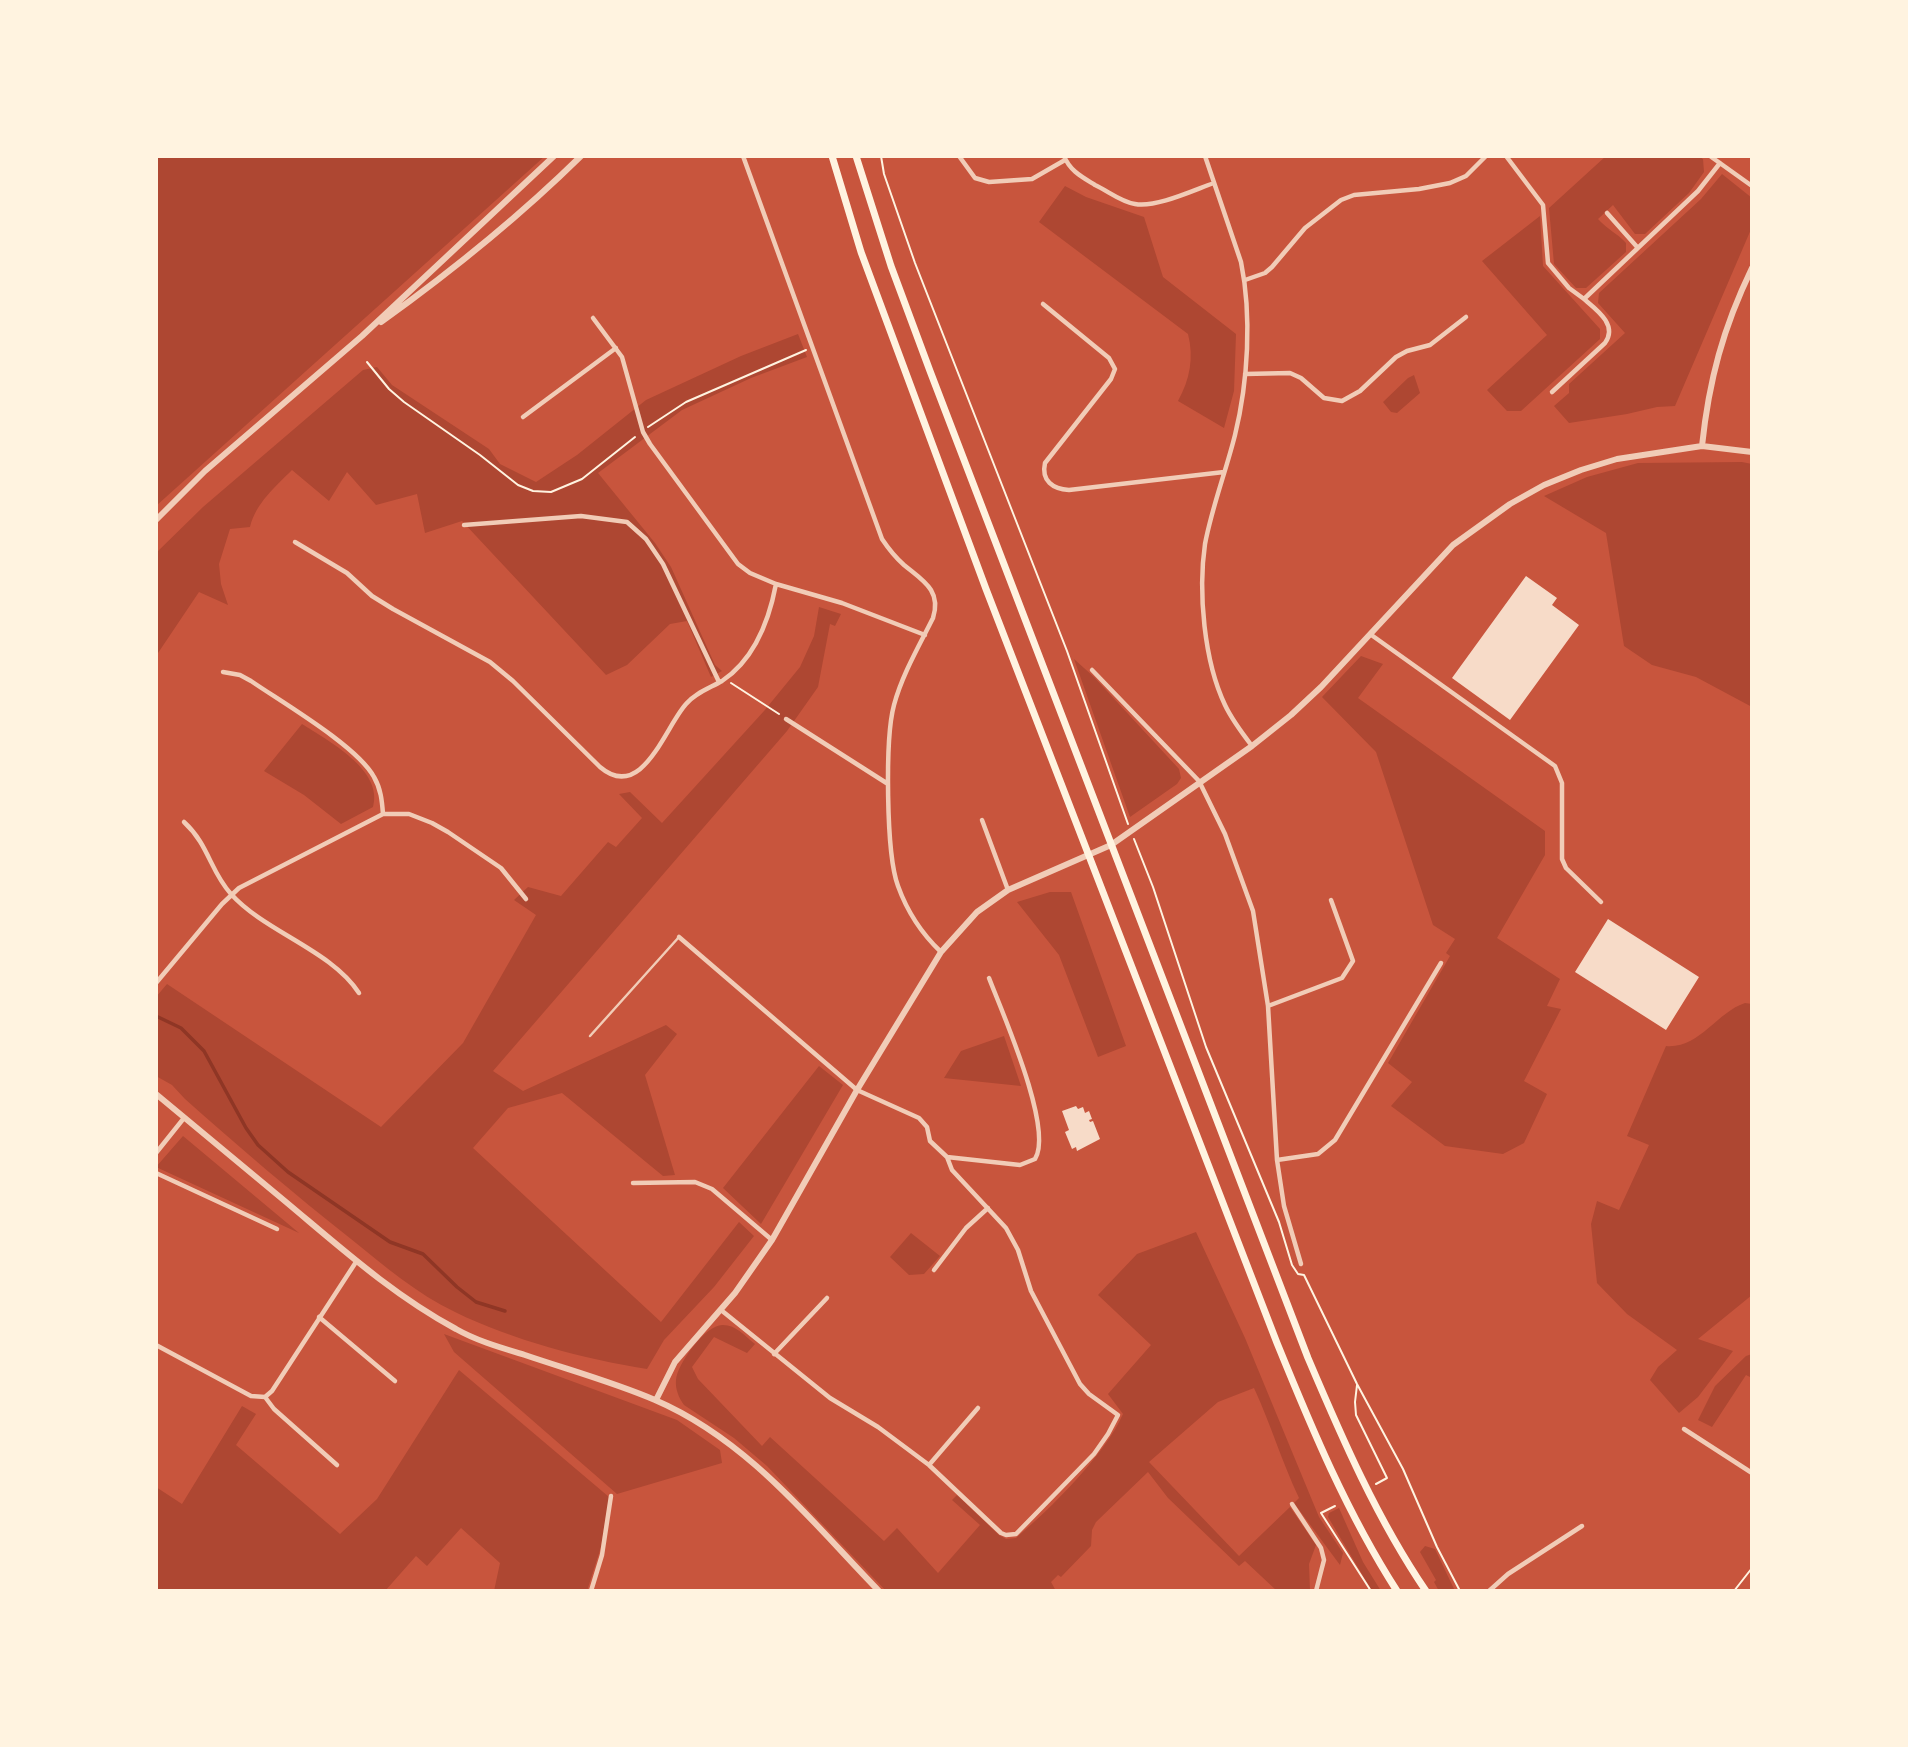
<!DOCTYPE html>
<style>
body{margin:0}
#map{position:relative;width:1908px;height:1747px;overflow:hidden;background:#c8553d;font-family:Commissioner,sans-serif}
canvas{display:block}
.frame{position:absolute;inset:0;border:158px solid #fff3e0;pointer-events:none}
</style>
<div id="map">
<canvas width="1908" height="1747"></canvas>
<div class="frame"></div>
</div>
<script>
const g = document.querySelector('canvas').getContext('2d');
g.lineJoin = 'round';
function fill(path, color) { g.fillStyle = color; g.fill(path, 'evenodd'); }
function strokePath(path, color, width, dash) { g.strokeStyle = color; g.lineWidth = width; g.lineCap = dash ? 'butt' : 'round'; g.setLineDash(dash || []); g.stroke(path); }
fill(new Path2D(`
 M156,156H545L156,506Z
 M1606,156H1698L1703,159L1704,172L1689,193L1645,234H1635L1613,205L1598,219C1608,230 1617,233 1626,243V252L1586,288H1576L1554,264L1549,208Z
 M1722,174L1752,198V227L1675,406L1657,407L1627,414L1569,423L1554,406L1569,393V384L1625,333L1598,303L1599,293L1701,199Z
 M1065,186L1086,197L1144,217L1163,277L1236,334L1234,391L1224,428L1178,401C1190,379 1194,358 1188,334L1039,222Z
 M1540,216L1543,266L1600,329V339L1521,411H1507L1487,390L1547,335L1482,261Z
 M798,334L807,357L751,378L682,410L598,473L655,543L671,567L715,665L722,671L711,677L687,621L670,624L627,665L606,675L462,521L425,533L417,494L376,505L347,472L329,501L292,470C275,487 256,503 250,527L230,529L219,564L221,584L228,605L199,592L156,656V553L203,507L363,370L377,367L392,385L489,449L500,464L536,482L577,455L646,400L741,356Z
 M1414,375L1420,393L1397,413L1391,412L1383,402L1408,378Z
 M1742,462L1752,464V707L1696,677L1652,665L1624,646L1606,533L1544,496L1587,477L1638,463Z
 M819,607L841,614L835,626L830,624L818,687L787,731L493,1071L523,1091L666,1025L677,1034L645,1075L675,1175L663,1176L562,1093L508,1108L473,1148L661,1322L739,1222L754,1236L714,1287L664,1340L647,1369C584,1359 512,1340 455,1312C417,1294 383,1265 351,1239C294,1194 239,1147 185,1099L172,1085L156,1076V997L167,984L381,1127L463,1043L536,915L514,900L528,887L561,896L608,842L616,847L642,818L619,794L630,792L662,823L764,711L800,667L814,636Z
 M1361,656L1383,664L1358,698L1545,831V855L1497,938L1560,979L1547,1006L1561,1009L1524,1081L1547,1094L1524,1143L1503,1154L1445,1146L1391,1106L1412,1082L1388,1063L1450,956L1446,953L1455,939L1433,925L1376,752L1322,697Z
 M1074,659L1094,677L1179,769L1181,778L1177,784L1130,817Z
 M302,724C327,740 384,770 373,807L341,824L304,795L264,771Z
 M1050,892H1071L1126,1046L1098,1057L1059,955L1017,902Z
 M1745,1003L1752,1004V1295L1698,1339L1733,1351L1698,1397L1679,1413L1650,1380L1658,1367L1677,1350L1627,1314L1597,1283L1591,1224L1597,1201L1619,1210L1649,1145L1627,1136L1666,1046C1699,1049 1717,1012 1745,1003Z
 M1004,1036L1021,1086L944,1078L961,1051Z
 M819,1066L843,1085L761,1224L723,1188Z
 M183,1136L299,1233L156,1167Z
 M1196,1232L1245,1338L1319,1517L1343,1553L1340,1565L1294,1503L1299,1498C1282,1462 1271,1425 1254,1388L1218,1402L1149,1462L1239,1556L1290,1507L1316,1545L1309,1564L1310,1591H1277L1245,1561L1239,1566L1168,1498L1148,1472L1096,1522L1092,1530L1091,1546L1061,1577L1058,1575L1051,1582L1056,1591H886L767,1466L734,1438L684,1405C679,1398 675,1389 676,1380C677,1364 706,1324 723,1325C736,1325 745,1336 755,1344L747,1353L714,1337L692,1367L698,1379L762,1446L770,1437L884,1541L897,1528L938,1573L980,1525L952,1500L957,1495L999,1535L1006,1539L1016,1538C1050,1509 1105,1455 1123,1414L1108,1394L1151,1345L1098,1295L1137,1254Z
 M911,1233L940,1256L924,1274L909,1275L890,1257Z
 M444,1334L677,1420L720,1450L722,1463L617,1494L454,1352Z
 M1752,1354V1378L1746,1375L1712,1427L1698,1420L1715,1386L1746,1356Z
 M459,1370L609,1497L601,1547L587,1591H494L500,1563L461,1528L427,1566L416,1556L385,1591H156V1487L182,1504L242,1406L256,1414L236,1445L340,1534L377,1499Z
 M1339,1508L1363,1562L1381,1591H1372L1328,1517L1329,1513Z
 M1425,1546L1435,1549L1455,1591H1439L1434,1582L1436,1580L1420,1552Z`), '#ae4732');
strokePath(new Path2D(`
 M156,1016L181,1028L204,1051L246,1128L258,1145L288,1172L390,1242L423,1254L457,1287L476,1302L505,1311`), '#8f3625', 3.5);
fill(new Path2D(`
 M1526,576L1557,598L1552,605L1579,625L1510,720L1452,678Z
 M1608,919L1699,977L1666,1030L1575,972Z
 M1076,1106L1078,1109L1083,1107L1085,1113L1089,1111L1092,1119L1089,1120L1090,1122L1093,1121L1100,1139L1077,1151L1076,1147L1072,1149L1065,1132L1069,1130L1062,1111Z`), '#f7dbc8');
strokePath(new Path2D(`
 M881,156L884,174L915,263L1067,651L1128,824
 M367,362L389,389L404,402L480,455L518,485L533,491L551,492L582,479L635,437
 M648,427L686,402L806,350
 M731,683L779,714
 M1134,839L1153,887L1206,1047L1279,1222L1292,1265L1298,1274L1304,1275L1357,1384L1403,1469L1437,1547L1460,1591
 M1357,1385L1355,1402L1356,1415L1387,1478L1376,1484
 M1335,1506L1321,1513L1371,1591
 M1734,1591L1752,1568`), '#fff3e0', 2);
strokePath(new Path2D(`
 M590,1036L679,937`), '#f1ccb7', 2.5);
strokePath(new Path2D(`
 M743,156L882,539C888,548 895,557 904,565C922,580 942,590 933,618C919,646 902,675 894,705C885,738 886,854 898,886C907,911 922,934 941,952
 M959,156L975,178L989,182L1032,179L1065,160
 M1064,156C1070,171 1082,177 1095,185C1108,191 1121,202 1135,204C1156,208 1194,190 1214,183
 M1205,156L1241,262C1252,316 1248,382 1235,435C1226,471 1212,507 1205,544C1198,592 1204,661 1225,705C1232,720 1242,733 1252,746
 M1506,156L1543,205L1548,263L1569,288L1584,299
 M1710,156L1752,186
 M1607,213L1638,248
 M1245,280L1265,273L1272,267L1305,228L1341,200L1354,195L1419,189L1450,183L1466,176L1486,156
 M1043,304L1109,358L1115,369L1111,379L1045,463C1041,481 1053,489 1069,490L1224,472
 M593,318L622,357L643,432L650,444L738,564L750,573L776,584L842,603L925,635
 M1245,374L1290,373L1301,378L1324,398L1342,401L1360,391L1396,357L1407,351L1430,345L1466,317
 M1552,392L1605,343C1618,325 1597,310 1584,299L1698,191L1720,163
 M523,417L616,348
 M464,525L581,516L627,522L646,539L663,564L719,682
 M295,542L347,573L372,596L393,609L490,662L513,681L600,767C642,803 665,727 686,704C695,693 710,688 722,681C755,659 769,621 776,584
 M1370,634L1555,766L1562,783V859L1566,868L1601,902
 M1092,670L1199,781L1225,834L1253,911L1268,1006L1277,1160L1284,1206L1301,1264
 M223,672L240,675L251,681C283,703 357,746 374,777C381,789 382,801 383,814
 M786,719L888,784
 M982,820L1008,890
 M184,822C209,845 210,871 231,894C265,932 331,950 359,993
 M679,937L857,1090L919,1118L927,1127L930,1141L947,1157L1020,1165L1035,1159C1054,1129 1002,1012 989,978
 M156,983L222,904L239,888L383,814H409L432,823L448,832L501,868L526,899
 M1268,1006L1342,978L1353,961L1331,900
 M156,1153L184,1118
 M1277,1160L1318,1154L1335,1140L1441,963
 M156,1173L277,1229
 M633,1183L695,1182L712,1189L772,1240
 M934,1270L966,1228L988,1208
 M721,1310L830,1398L878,1427L929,1465L1001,1533L1006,1535L1016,1534L1094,1454L1108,1434L1118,1415L1089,1394L1080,1384L1031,1291L1018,1250L1006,1228L952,1170L947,1157
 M319,1317L395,1381
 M156,1345L251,1396L265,1397
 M774,1354L827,1298
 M265,1397L272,1391L356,1262
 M265,1397L274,1409L337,1465
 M1684,1429L1752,1473
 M929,1465L978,1408
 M1292,1504L1321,1548L1324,1560L1316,1591
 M591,1591L602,1555L611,1496
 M1489,1591L1508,1574L1582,1526`), '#f1ccb7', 4.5);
strokePath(new Path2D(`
 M381,322C452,271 519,217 581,156
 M1702,446C1709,380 1723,328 1752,268
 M156,520L205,471L362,336L554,156
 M156,1094C199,1130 243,1166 286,1202C341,1248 393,1295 456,1329C477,1341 502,1348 525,1355C569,1370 613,1382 655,1400C748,1440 811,1521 879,1591
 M656,1400L675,1362L735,1293L772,1240L857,1090L941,952L977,912L1008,890L1111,845L1252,746L1291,715L1321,687L1453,545L1510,504L1544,485L1581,470L1617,459L1702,446L1752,452`), '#f1ccb7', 6);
strokePath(new Path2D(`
 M832,156L861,252L986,589L1277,1343C1312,1429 1347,1513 1397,1591
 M856,156L891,266L930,371L1308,1358C1342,1438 1377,1519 1426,1591`), '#fff3e0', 7);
</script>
